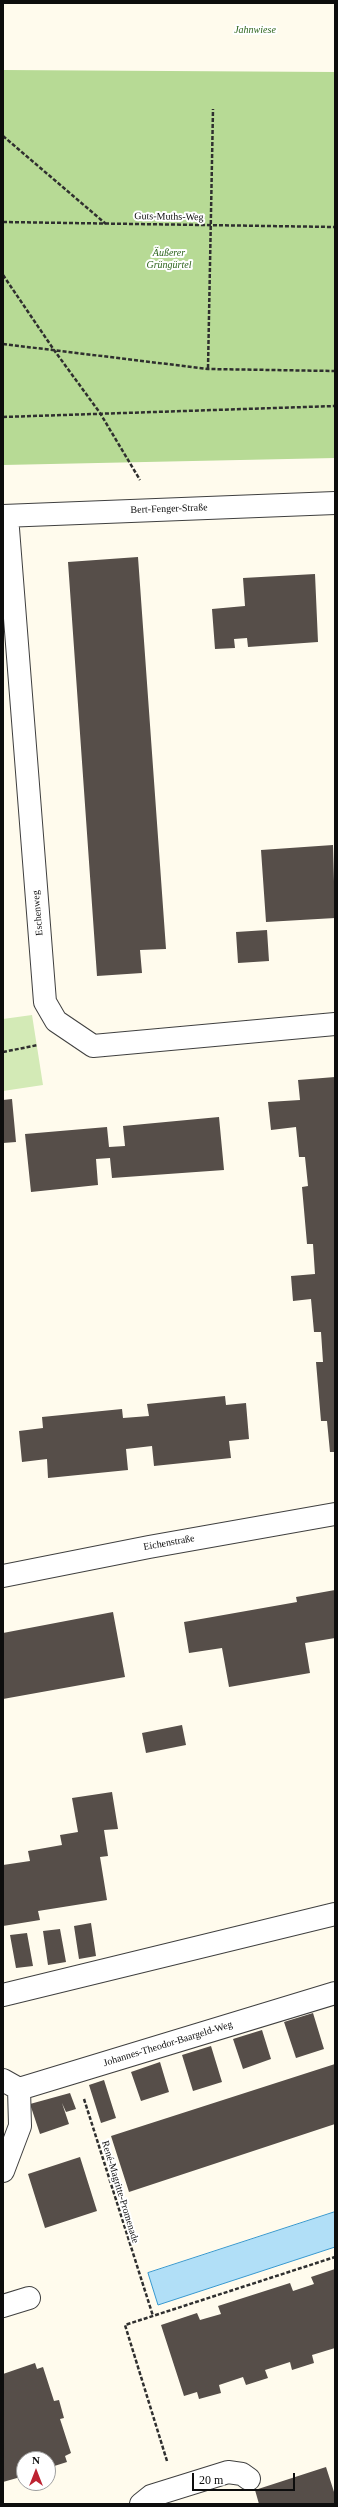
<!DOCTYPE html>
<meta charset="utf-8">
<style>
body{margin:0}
#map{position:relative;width:338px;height:2507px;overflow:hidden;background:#fffbed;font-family:Georgia,serif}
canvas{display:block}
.frame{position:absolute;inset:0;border:4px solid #0d0d0d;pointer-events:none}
.north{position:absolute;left:16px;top:2451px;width:40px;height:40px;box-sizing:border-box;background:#fff;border:1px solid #9e9e9e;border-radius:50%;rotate:0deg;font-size:11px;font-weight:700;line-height:16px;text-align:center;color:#0d0d0d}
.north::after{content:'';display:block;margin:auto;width:14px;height:18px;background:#be2331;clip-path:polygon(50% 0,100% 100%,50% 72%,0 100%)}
.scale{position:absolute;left:192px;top:2473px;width:103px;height:18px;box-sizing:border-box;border:2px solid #0d0d0d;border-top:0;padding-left:5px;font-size:12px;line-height:14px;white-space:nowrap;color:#0d0d0d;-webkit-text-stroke:3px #fff;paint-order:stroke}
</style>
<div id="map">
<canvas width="338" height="2507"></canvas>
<div class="frame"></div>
<div class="north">N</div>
<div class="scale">20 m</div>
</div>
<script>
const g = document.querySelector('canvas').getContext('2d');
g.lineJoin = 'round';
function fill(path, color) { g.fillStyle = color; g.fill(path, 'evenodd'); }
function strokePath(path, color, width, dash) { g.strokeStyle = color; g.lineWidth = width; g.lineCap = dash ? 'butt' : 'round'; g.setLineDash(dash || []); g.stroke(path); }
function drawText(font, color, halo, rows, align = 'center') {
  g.font = font + ' Georgia,serif'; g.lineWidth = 4; g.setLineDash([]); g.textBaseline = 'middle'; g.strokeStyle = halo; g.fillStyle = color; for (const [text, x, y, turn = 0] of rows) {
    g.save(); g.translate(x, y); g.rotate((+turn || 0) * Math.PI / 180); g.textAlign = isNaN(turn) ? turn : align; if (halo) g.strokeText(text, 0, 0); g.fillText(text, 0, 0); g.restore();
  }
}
fill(new Path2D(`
 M32,1015L43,1085L3,1091V1019Z`), '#d3eab6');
fill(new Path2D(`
 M3,70L335,72V458L3,465Z`), '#b7da95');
const water = new Path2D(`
 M335,2212V2247L158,2305L148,2273Z`);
fill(water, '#b1dff7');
strokePath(water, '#3798cf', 1);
fill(new Path2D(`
 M138,557L166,949L140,950L142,973L97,976L68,562Z
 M315,574L318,642L248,647L247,638L234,639L235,648L215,649L212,609L245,606L243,578Z
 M333,845L335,918L266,922L261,850Z
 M267,930L269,961L238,963L236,932Z
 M335,1077V1452H330L327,1421H321L316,1362H323L321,1332H314L311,1299L293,1301L291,1276L315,1274L313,1244H307L302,1187L308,1186L305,1157H299L296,1127L271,1130L268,1102L300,1100L298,1080Z
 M12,1099L16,1142L3,1143V1100Z
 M219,1117L224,1170L112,1178L110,1158L96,1159L98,1185L31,1192L25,1134L107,1127L109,1147L125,1146L123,1126Z
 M225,1396L226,1405L246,1403L249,1439L229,1441L231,1458L154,1466L152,1446L126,1449L128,1470L48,1478L47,1459L22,1462L19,1431L43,1428L42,1417L122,1409L123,1418L149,1416L147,1404Z
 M335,1590V1638L305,1643L310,1673L229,1687L222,1648L189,1653L184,1622L297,1602L296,1597Z
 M113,1612L125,1677L3,1699V1633Z
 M182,1725L186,1745L146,1753L142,1733Z
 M112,1792L118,1829L104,1830L108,1856L100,1857L107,1900L38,1911L40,1920L3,1926V1865L30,1861L28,1851L62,1845L60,1835L78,1832L72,1798Z
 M91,1923L96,1956L79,1959L74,1926Z
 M60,1929L66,1962L48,1965L43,1931Z
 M27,1933L33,1966L16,1968L10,1935Z
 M313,2013L324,2049L296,2058L284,2022Z
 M262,2030L271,2059L243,2069L233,2039Z
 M211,2046L222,2082L193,2091L182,2055Z
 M160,2062L169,2092L141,2101L131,2072Z
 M335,2064V2124L129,2192L111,2136Z
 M104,2080L116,2118L101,2123L89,2085Z
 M70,2093L76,2109L66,2112L62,2103L69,2124L40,2134L30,2104Z
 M80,2157L97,2211L45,2228L28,2174Z
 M335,2269V2348L312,2355L314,2363L292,2370L290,2362L265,2370L268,2378L246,2385L243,2377L219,2385L221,2393L199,2399L197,2392L184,2396L161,2325L197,2313L200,2320L221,2314L218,2306L290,2283L293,2291L314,2284L311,2277Z
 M35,2363L37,2369L43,2367L54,2401L59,2400L64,2418L60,2419L71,2453L65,2456L67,2462L48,2468V2459H24V2476L3,2482V2374Z
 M326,2467L335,2495V2504H259L255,2490Z`), '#564e49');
const minor = new Path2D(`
 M3,516L335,503
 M7,516L45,1002L56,1021L93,1046L335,1024
 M3,1576L149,1547L335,1514
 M3,1995L335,1914
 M3,2080L19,2089L335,1993
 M3,2171L20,2126L19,2089
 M3,2306L29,2298
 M141,2504L151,2496L228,2472L242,2474L249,2479`);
strokePath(minor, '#404040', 24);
strokePath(new Path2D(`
 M3,136L106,224
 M3,222L335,227
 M3,275L54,350L100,413L140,480
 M3,344L208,369L335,371
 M208,368L213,109
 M3,417L335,406
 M3,1052L38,1045
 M84,2099L153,2316
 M167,2461L125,2325L335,2257`), '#2f2f2f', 2.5, [4, 2]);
strokePath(minor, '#fff', 22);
drawText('italic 10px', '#2e651d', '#fff', [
 ["Jahnwiese",255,30],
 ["Äußerer",169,253],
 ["Grüngürtel",169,265]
]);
drawText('10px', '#0d0d0d', '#fff', [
 ["Guts-Muths-Weg",169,217,1],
 ["Bert-Fenger-Straße",169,509,-2],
 ["Eschenweg",38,913,-95],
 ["Eichenstraße",169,1543,-10],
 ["Johannes-Theodor-Baargeld-Weg",168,2044,-17],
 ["René-Magritte-Promenade",120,2192,73]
]);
</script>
